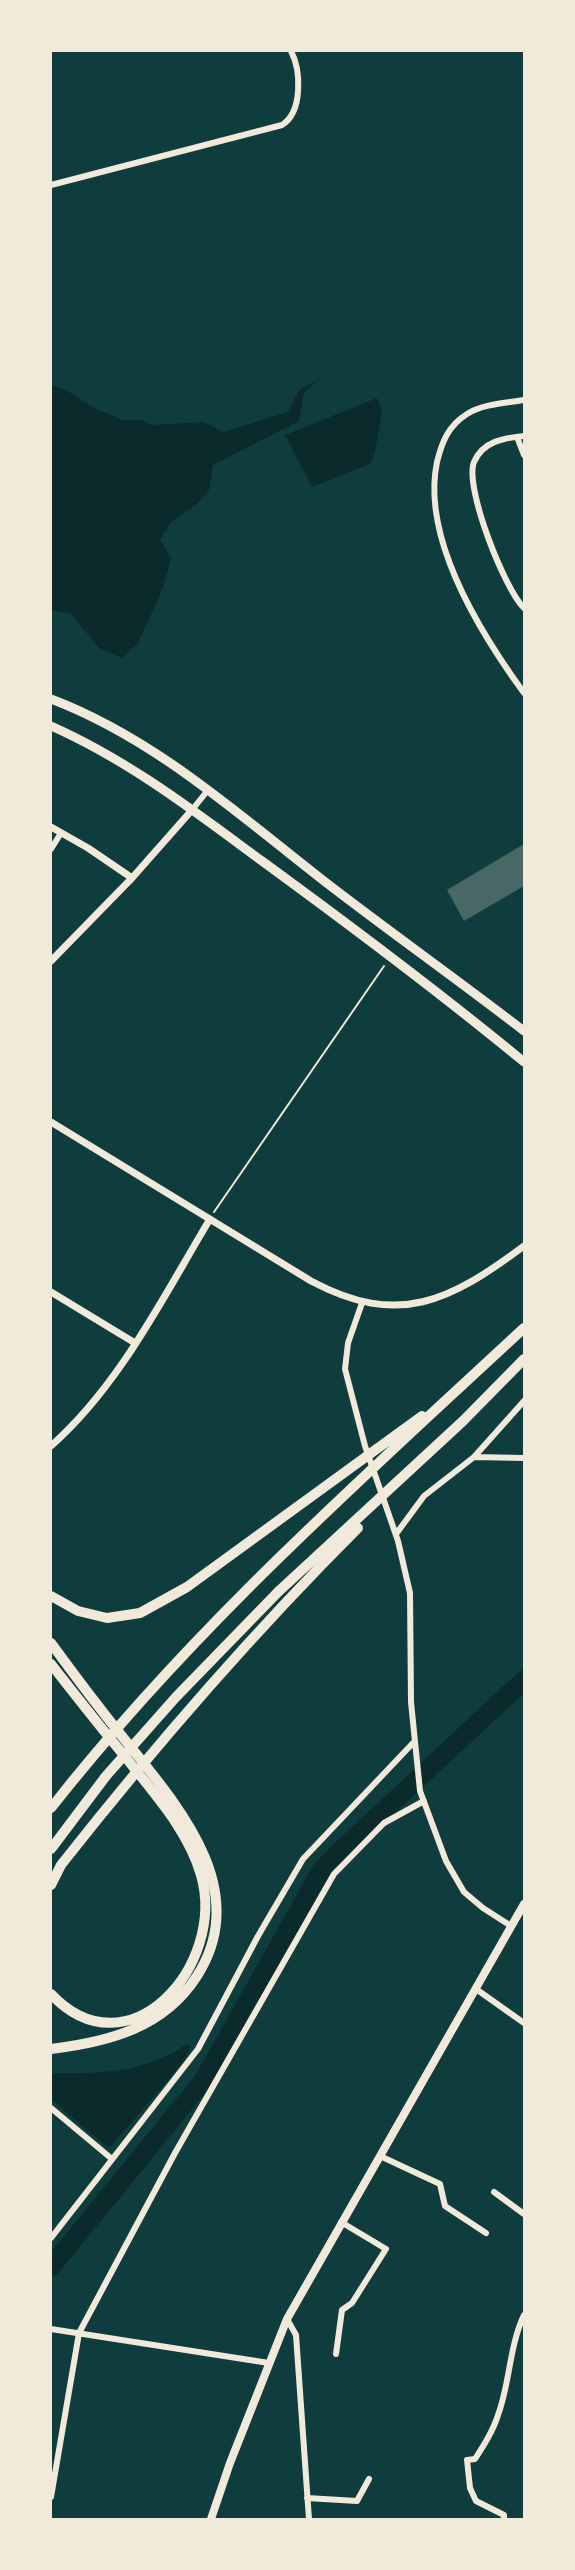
<!DOCTYPE html>
<style>
body{margin:0}
#map{position:relative;width:575px;height:2570px;overflow:hidden;background:#0f3d3e;font-family:Lora,serif}
canvas{display:block}
.frame{position:absolute;inset:0;border:52px solid #f1e9da;pointer-events:none}
</style>
<div id="map">
<canvas width="575" height="2570"></canvas>
<div class="frame"></div>
</div>
<script>
const g = document.querySelector('canvas').getContext('2d');
g.lineJoin = 'round';
function fill(path, color) { g.fillStyle = color; g.fill(path, 'evenodd'); }
function strokePath(path, color, width, dash) { g.strokeStyle = color; g.lineWidth = width; g.lineCap = dash ? 'butt' : 'round'; g.setLineDash(dash || []); g.stroke(path); }
fill(new Path2D(`
 M322,378L304,392L299,421L213,465L209,490L196,505L172,521L160,539L171,558L163,588L138,643L122,658L99,648L71,614L51,610V385L64,389L96,409L123,420H142L152,425L204,422L223,432L288,412L299,390Z
 M377,398L382,411L375,452L370,464L312,487L285,435Z
 M187,2044L191,2047L182,2063L157,2093L111,2146L107,2147L51,2099V2073C100,2074 145,2073 187,2044Z`), '#0a2a2b');
strokePath(new Path2D(`
 M51,2267L203,2081L321,1871L336,1855L524,1680`), '#0a2a2b', 19);
fill(new Path2D(`
 M524,844V886L464,921L447,890Z`), '#486865');
strokePath(new Path2D(`
 M214,1212L384,966`), '#f1e9da', 2);
strokePath(new Path2D(`
 M51,185L282,125C303,112 301,70 291,51
 M524,400C506,403 483,404 467,414C448,426 442,442 437,462C421,538 481,634 524,693
 M524,436C504,438 483,441 474,462C464,487 505,590 524,608
 M517,437L524,455
 M192,810L208,790
 M51,849L61,833
 M362,1303L348,1343L345,1369L365,1446L398,1541L410,1593L411,1702L420,1791L446,1861L464,1892L483,1908L511,1926
 M474,1457L524,1458
 M396,1534L424,1496L474,1457L524,1401
 M476,1989L524,2023
 M51,2108L112,2159
 M380,2156L440,2184L445,2206L486,2233
 M494,2192L524,2214
 M51,2238L198,2049L258,1936L303,1859L413,1743
 M287,2319L296,2335L309,2519
 M51,2329L269,2363
 M336,2354L342,2310L352,2303L386,2249L341,2222
 M51,2497L79,2333L175,2153L334,1874L384,1823L424,1801
 M307,2498L357,2501L369,2479
 M504,2519V2515L476,2501L470,2488L467,2460L475,2459C484,2445 493,2431 498,2415C510,2383 509,2347 524,2315`), '#f1e9da', 6);
strokePath(new Path2D(`
 M51,827L88,848L132,878
 M51,961L132,878L192,810
 M51,1122L311,1281C399,1328 450,1301 524,1246
 M51,1292L135,1343
 M51,1446C120,1385 163,1297 210,1219`), '#f1e9da', 7);
strokePath(new Path2D(`
 M211,2519L230,2463L287,2319L524,1904`), '#f1e9da', 8);
strokePath(new Path2D(`
 M51,699C154,738 238,814 324,881C390,932 458,980 524,1031
 M51,726C128,760 194,811 262,861C351,926 439,992 524,1062`), '#f1e9da', 9);
strokePath(new Path2D(`
 M51,1596L78,1611L107,1618L140,1613L187,1587L422,1416
 M51,1643C75,1676 100,1709 125,1740C177,1805 253,1889 197,1976C164,2028 108,2042 51,2049
 M51,1664C76,1696 101,1728 127,1759C155,1795 188,1830 201,1875C227,1966 128,2076 51,1994
 M51,1808C190,1631 359,1481 524,1328
 M51,1849L106,1776L176,1697L278,1592L463,1421L524,1359
 M51,1885L61,1865C154,1747 252,1634 358,1528`), '#f1e9da', 10);
</script>
